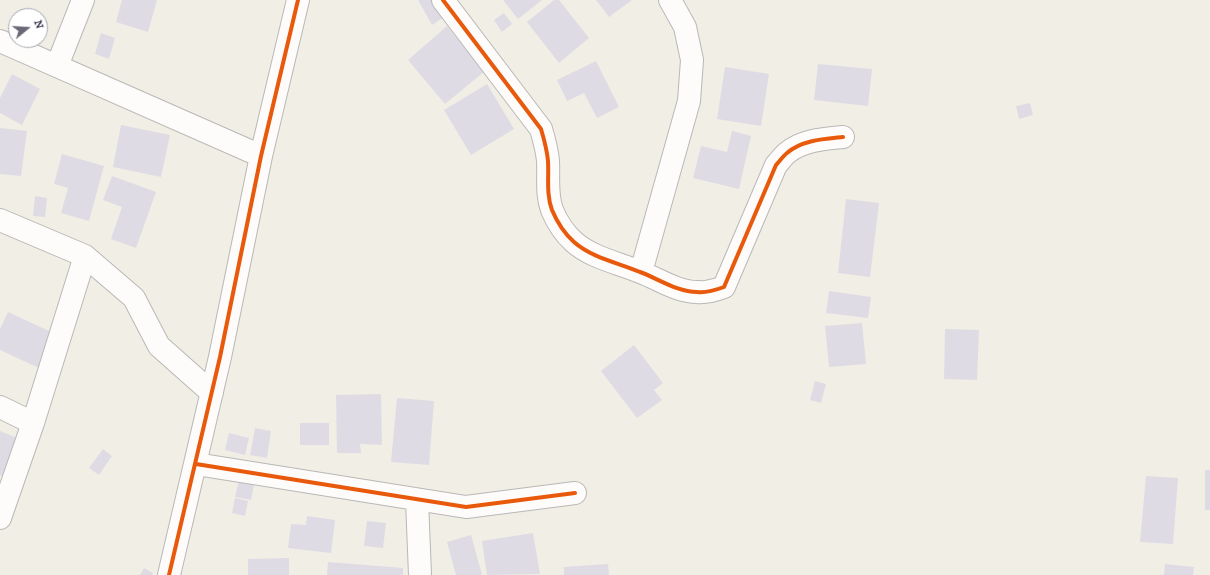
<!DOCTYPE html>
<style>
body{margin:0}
#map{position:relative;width:1210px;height:575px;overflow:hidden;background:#f1eee6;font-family:"IM FELL French Canon",serif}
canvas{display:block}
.north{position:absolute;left:8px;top:8px;width:40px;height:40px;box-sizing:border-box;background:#fff;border:1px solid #a7a7b1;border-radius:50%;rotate:72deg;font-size:11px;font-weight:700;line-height:16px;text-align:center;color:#22223b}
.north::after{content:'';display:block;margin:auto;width:14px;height:18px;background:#6a6977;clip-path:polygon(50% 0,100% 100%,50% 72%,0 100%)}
</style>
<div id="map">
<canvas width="1210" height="575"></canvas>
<div class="north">N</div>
</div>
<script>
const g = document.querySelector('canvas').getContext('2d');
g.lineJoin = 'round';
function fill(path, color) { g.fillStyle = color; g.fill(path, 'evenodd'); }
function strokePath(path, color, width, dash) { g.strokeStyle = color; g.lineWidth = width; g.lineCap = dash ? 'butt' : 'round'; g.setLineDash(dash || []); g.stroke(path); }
fill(new Path2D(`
 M122,0H157L148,32L116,22Z
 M418,0H438L447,15L432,25Z
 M503,0H542L518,19Z
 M554,0H559L589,38L559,63L527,22Z
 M596,0H632L609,17Z
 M504,13L512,24L502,32L494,20Z
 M447,26L485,71L445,104L408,60Z
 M101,33L115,38L109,59L95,54Z
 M596,61L619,107L597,118L584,93L567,101L557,80Z
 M818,64L872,69L868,106L814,100Z
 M725,67L769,74L761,126L717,119Z
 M12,74L40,89L22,125L0,113V98Z
 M487,84L514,129L471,155L444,110Z
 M1030,103L1033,115L1019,119L1016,106Z
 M121,125L170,135L161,177L113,167Z
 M0,128L27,131L21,176L0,174Z
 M732,131L751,136L739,189L693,178L701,146L727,152Z
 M62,154L104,166L89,221L61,213L68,188L54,184Z
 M112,176L156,192L136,248L111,239L122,207L103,200Z
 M35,196L47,198L45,217L33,216Z
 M846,199L879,203L870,277L838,273Z
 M829,291L871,297L868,318L826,313Z
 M8,312L60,336L41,369L0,350V329Z
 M862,323L866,364L829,367L825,326Z
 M945,329L979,330L977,380L944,379Z
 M634,345L663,383L654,390L662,400L637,418L601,371Z
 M815,381L826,384L821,403L810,400Z
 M381,394L382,445L360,444L361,453H337L336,395Z
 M397,398L434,401L429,465L391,462Z
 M300,423H329V445H300Z
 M255,428L271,431L267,458L250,455Z
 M0,431L17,438L2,476L0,475Z
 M229,433L249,438L245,455L225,450Z
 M103,449L112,456L99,475L89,468Z
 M1205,470H1210V510H1205Z
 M1146,476L1178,478L1173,544L1140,542Z
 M239,480L254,484L251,500L235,497Z
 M235,498L248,501L245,516L232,513Z
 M307,516L335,520L331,553L288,548L291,524L306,525Z
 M367,521L386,523L383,548L364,546Z
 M533,533L540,574L487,575L482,541Z
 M471,535L482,575H456L447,542Z
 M289,558V575H248V559Z
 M328,562L403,568V575H327Z
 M608,564L609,575H564V567Z
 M1165,564L1194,567L1193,575H1164Z
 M144,568L153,573L152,575H140Z`), '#dfdbe4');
const minor = new Path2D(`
 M443,0L541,129C544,139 547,150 548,161C549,177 546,194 552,210C557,222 564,233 574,242C592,258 619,263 640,272C659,279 677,292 697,292C706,293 716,290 724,287L776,165C780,161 783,156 787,153C802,140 824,139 843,137
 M0,41L261,156
 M57,66L83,0
 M0,220L85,256L134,298L159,346L212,393
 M641,272L689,101L692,60L685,27L670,0
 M0,407L33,423
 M196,464L466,507L575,493
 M417,500L420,575
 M0,518L33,423L85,256
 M169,575L220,357L261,156L298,0`);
strokePath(minor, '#b9b8b5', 24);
strokePath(minor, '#fdfcfb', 22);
strokePath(new Path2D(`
 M443,0L541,129C544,139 547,150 548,161C549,177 546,194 552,210C557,222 564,233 574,242C592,258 619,263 640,272C659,279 677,292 697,292C706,293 716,290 724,287L776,165C780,161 783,156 787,153C802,140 824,139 843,137
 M196,464L466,507L575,493
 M169,575L220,357L261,156L298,0`), '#e8590c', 4);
</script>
